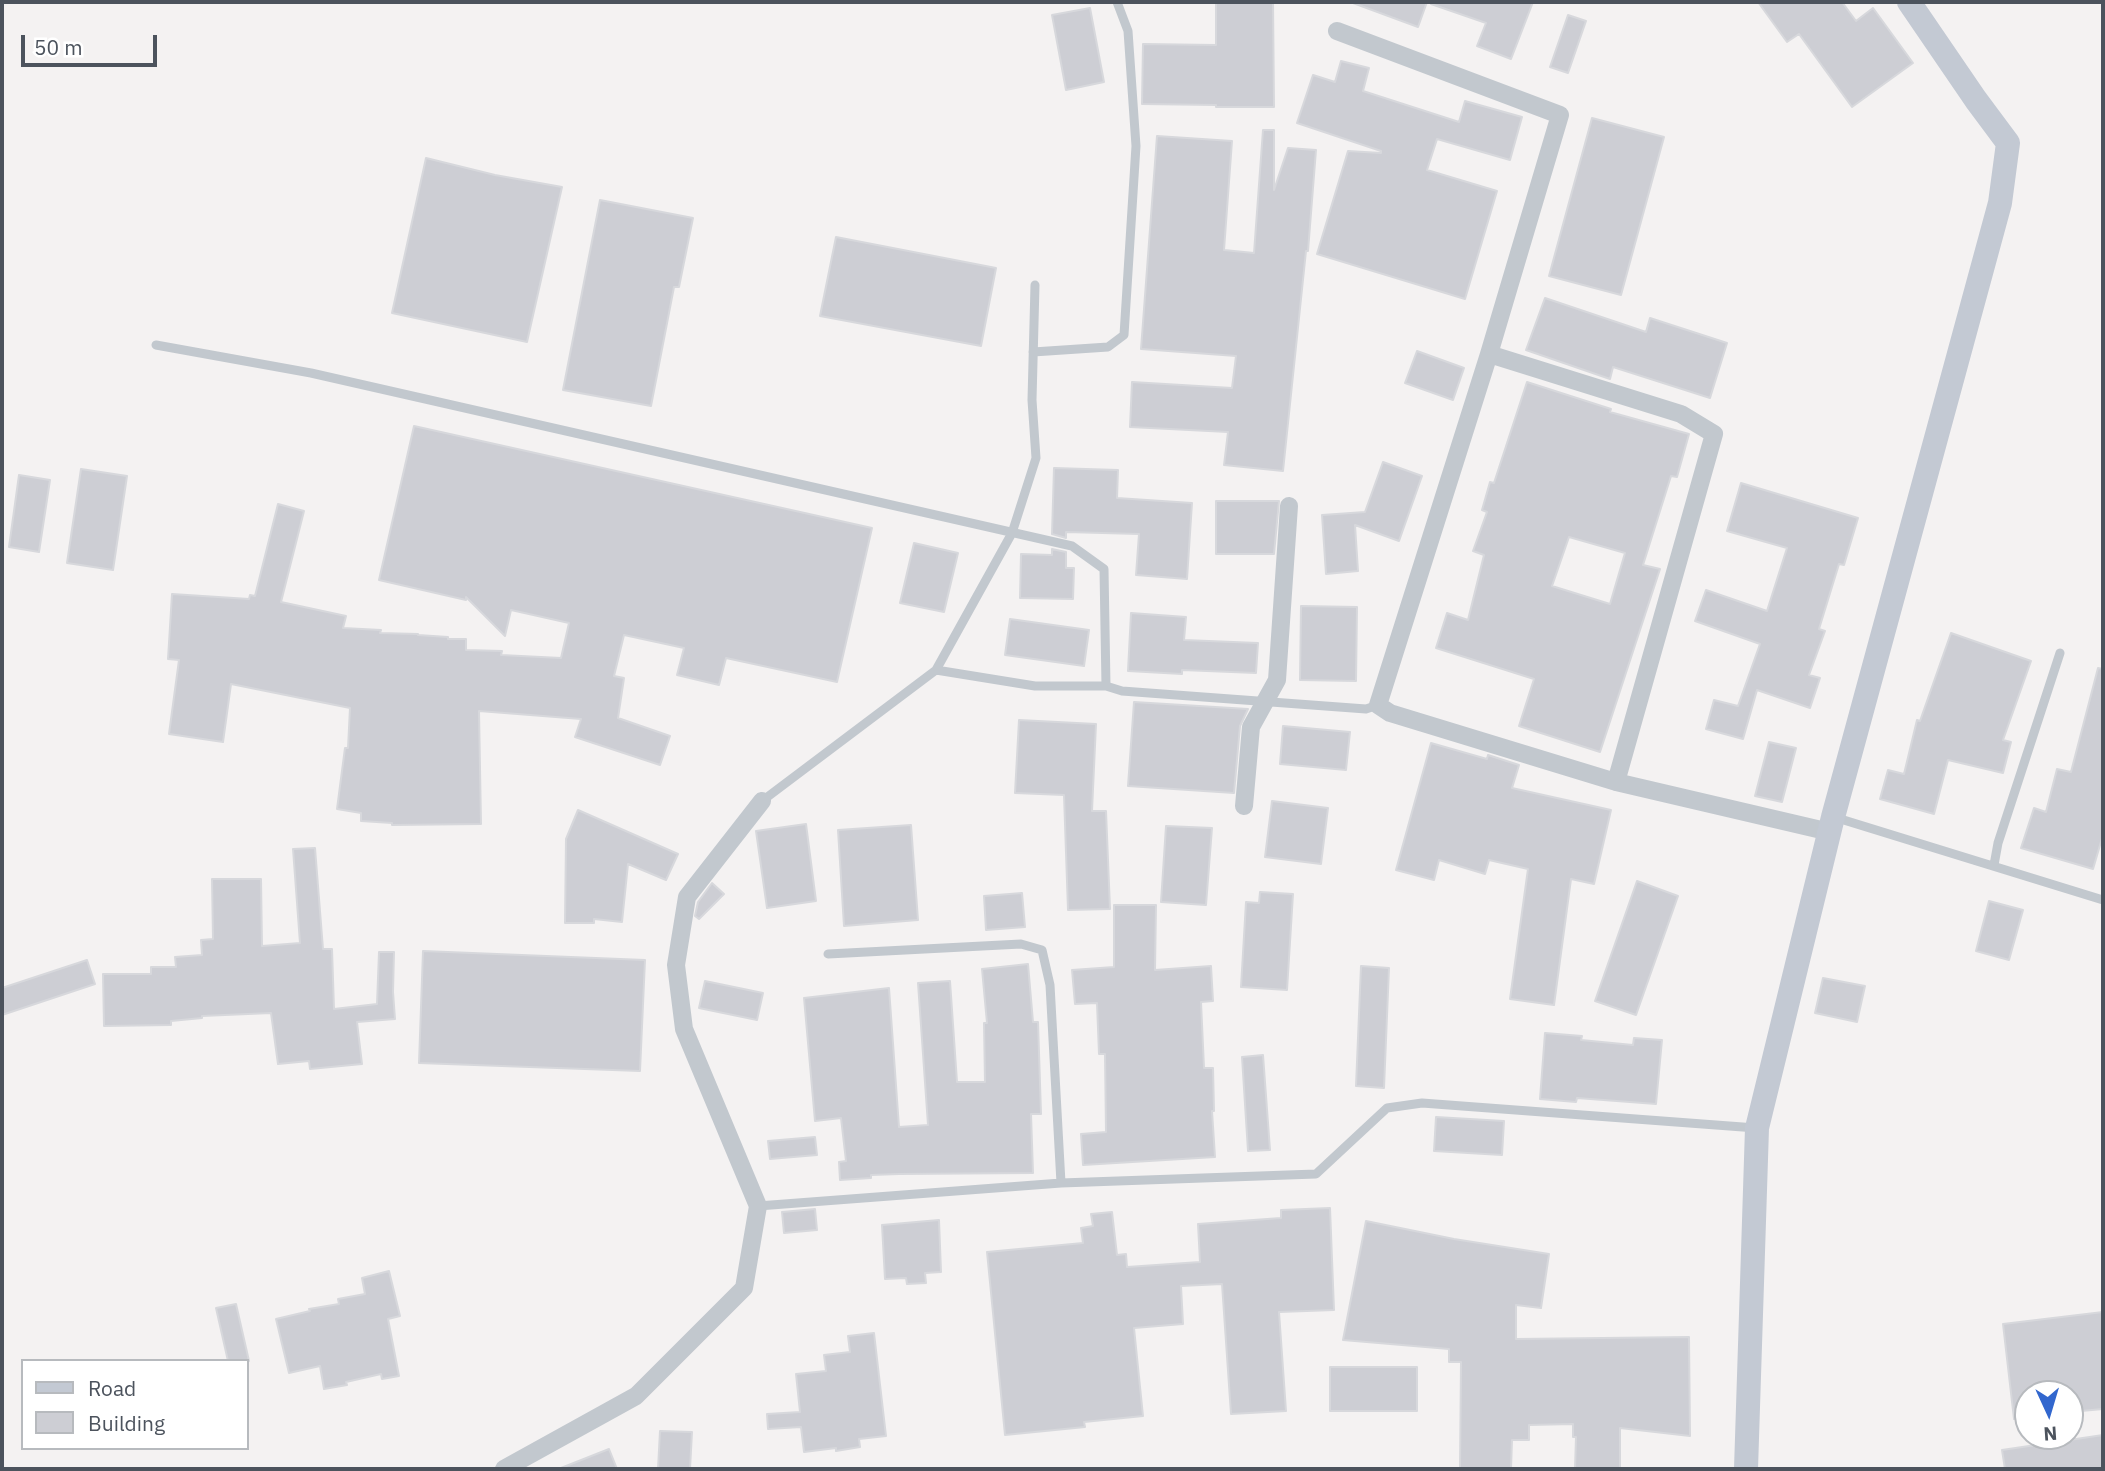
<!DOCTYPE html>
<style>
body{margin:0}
#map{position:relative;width:2105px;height:1471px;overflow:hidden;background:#f4f2f2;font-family:"IBM Plex Sans",sans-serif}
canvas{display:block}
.frame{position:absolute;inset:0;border:4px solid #4c535d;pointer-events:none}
.legend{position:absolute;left:21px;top:1359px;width:228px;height:91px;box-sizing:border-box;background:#fff;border:2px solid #b7babe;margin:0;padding:9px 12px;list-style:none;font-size:21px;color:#4c535d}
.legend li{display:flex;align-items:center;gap:14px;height:35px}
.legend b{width:35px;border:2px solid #b7babe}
.north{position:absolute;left:2014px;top:1380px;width:70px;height:70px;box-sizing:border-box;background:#fff;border:2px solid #b7babe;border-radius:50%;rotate:176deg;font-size:19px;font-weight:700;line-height:28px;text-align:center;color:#4c535d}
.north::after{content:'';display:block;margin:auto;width:24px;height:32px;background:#3267ce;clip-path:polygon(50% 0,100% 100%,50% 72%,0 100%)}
.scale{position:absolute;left:21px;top:35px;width:136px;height:32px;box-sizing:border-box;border:4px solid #4c535d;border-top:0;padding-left:9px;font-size:21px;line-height:24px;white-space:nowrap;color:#4c535d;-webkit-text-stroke:5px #fff;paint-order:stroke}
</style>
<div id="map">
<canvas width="2105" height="1471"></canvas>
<div class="frame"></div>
<ul class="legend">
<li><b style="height:9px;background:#c3c9d3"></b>Road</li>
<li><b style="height:19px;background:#cdced4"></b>Building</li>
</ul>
<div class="north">N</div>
<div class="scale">50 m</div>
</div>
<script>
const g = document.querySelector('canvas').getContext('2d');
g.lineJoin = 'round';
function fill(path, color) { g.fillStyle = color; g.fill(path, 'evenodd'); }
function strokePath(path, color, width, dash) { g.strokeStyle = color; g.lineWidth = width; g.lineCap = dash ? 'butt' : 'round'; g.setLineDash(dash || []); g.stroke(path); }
const building = new Path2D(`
 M1216,2H1273L1274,107H1216V105L1142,104L1143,44L1216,45Z
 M1353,2H1427L1418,27L1353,3Z
 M1431,2H1533L1511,59L1477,46L1486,23L1431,4Z
 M1758,2H1842L1856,21L1873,8L1913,63L1852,107L1799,34L1787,42Z
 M1090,8L1104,82L1066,90L1052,15Z
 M1568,15L1586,21L1568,73L1550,67Z
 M1341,61L1369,68L1363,91L1459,122L1465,101L1522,117L1510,160L1437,139L1427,170L1497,191L1465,299L1317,254L1348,151L1381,153V151L1297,123L1313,75L1335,82Z
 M1592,118L1664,137L1621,295L1549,276Z
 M1263,130H1274V190L1288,148L1316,150L1308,251H1306L1283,471L1224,465L1228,432L1130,427L1132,382L1232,388L1236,356L1141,349L1157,136L1232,141L1224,250L1254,253Z
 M426,158L495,175L562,187L527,342L392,313Z
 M600,200L693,218L679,287H674L651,406L563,390Z
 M836,237L996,268L981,346L820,316Z
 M1545,298L1646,332L1650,318L1727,343L1710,398L1613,367L1610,379L1526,350Z
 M1417,351L1464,368L1453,400L1405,383Z
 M1527,382L1611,409L1610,412L1689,434L1677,477L1671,476L1643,565L1660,569L1600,752L1519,726L1534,679L1436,648L1447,613L1468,620L1484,555L1473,551L1487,512L1482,510L1490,482L1494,483ZM1569,537L1625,553L1610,604L1552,586Z
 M414,426L872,528L837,682L726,658L719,685L677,675L684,648L624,635L614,676L624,678L618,718L670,736L660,765L575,737L581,719L479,711L481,824L392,825V823L361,821V813L337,809L345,748H348L350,708L231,684L223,742L169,734L179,660L168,659L172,594L249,599L250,595L255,596L278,504L304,511L281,602L346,616L343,628L381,630L380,633L418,634V635L448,637V639H466V650L502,651L501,655L561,658L569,623L511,610L505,636L466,597V600L379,580Z
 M1383,462L1422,476L1399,541L1355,525L1358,571L1326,574L1322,515L1365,512Z
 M1054,468L1118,470L1117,498L1192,503L1187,579L1136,575L1139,534L1066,532V538L1052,534Z
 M81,469L127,476L113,570L67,563Z
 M19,475L50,480L39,552L9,547Z
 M1741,483L1858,518L1844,565L1839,564L1819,629L1825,631L1809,675L1820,678L1810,708L1757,690L1743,739L1706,729L1714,700L1738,706L1760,644L1695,621L1706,590L1767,611L1787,548L1727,531Z
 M1216,501H1279L1274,554H1216Z
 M914,543L958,553L944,612L900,603Z
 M1052,549L1066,552V568H1074L1073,599L1020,598L1021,554L1052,555Z
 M1301,606L1357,607L1356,681L1300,680Z
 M1131,613L1186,617L1184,640L1258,643L1256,673L1182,670V674L1128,671Z
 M1010,619L1089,630L1084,666L1005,655Z
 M1951,633L2031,661L2003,740L2011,742L2003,773L1948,760L1934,814L1880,799L1888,770L1904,774L1917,720L1920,721Z
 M2098,668L2103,669V835L2093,869L2021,848L2034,808L2046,812L2057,769L2071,772Z
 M1134,702L1248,709L1240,726L1234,793L1128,786Z
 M1019,720L1096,724L1092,811H1106L1110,909L1068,910L1064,795L1015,793Z
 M1283,726L1350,732L1346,770L1280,764Z
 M1769,742L1796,748L1782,802L1755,796Z
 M1431,743L1487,759L1488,755L1519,765L1512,788L1611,810L1594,884L1571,879L1554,1005L1510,999L1528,869L1489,860L1485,874L1439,860L1434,880L1396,870Z
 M1272,801L1328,808L1321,864L1265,857Z
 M578,810L678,854L666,880L628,864L622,922L594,919V923H565L566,839Z
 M806,824L816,901L767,908L756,831Z
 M911,825L918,920L844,926L838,830Z
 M1166,826L1212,828L1206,905L1161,902Z
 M315,848L323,949H332L334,1009L377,1004L379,952H394L393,992L395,1019L357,1022L362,1064L310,1069L309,1061L278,1064L271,1013L202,1016V1018L171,1021V1025L104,1026L103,974H151V967H176L175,957L202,955L201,940L213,939L212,879H261L262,946L300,943L293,849Z
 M1637,881L1678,896L1636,1015L1595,1001Z
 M712,883L724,894L699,919L695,916L698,902Z
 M1260,892L1293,894L1287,990L1241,987L1246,902L1259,903Z
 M1022,893L1025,927L986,930L984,896Z
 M1989,901L2023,910L2009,960L1976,951Z
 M1114,905H1156L1155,970L1211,966L1213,1001L1201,1002L1204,1068H1213L1214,1111H1212L1215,1157L1083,1165L1081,1134L1106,1132L1105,1054H1099L1097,1003L1075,1004L1072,970L1114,967Z
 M423,951L645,960L640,1071L419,1063Z
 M87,960L95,984L2,1015V988Z
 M1028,964L1033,1022H1038L1041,1114H1031L1033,1173L899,1174L871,1175V1178L840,1180L839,1162L846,1161L841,1118L815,1121L804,998L889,988L899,1127L928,1125L918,983L950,981L957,1082H985L984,1023H987L982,969Z
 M1361,966L1389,968L1384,1088L1356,1086Z
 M1823,978L1865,986L1857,1022L1815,1013Z
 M705,981L763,993L757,1020L699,1008Z
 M1545,1033L1582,1036L1581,1040L1633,1045L1634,1038L1662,1040L1656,1104L1577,1098L1576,1102L1540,1099Z
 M1263,1055L1270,1150L1248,1151L1242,1057Z
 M1436,1117L1504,1121L1502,1155L1434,1151Z
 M815,1137L817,1155L770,1159L768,1141Z
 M1330,1208L1334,1310L1279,1312L1286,1411L1231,1414L1222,1284L1181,1286L1183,1324L1134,1328L1143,1416L1084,1422L1085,1427L1005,1435L987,1252L1083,1243L1081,1228L1093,1226L1091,1214L1112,1212L1117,1255L1126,1254L1127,1267L1200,1262L1198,1224L1281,1218V1210Z
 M815,1209L817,1230L784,1233L782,1212Z
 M939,1220L941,1272L925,1273L926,1283L907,1284L906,1278L885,1279L882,1225Z
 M1366,1221L1454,1239L1549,1254L1541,1308L1516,1305V1339L1689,1337L1690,1436L1620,1428V1469H1575L1576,1437H1573V1424L1529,1425V1440H1512L1511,1469H1460L1461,1362H1449V1349L1343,1340Z
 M389,1271L400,1316L388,1319L399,1376L382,1379L381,1374L346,1382L347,1385L324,1389L320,1366L289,1373L276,1319L310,1311L309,1309L339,1304L338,1299L365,1294L362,1278Z
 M236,1304L249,1361H228L216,1308Z
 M2103,1312V1409L2070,1412V1394H2028V1417L2014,1419L2003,1324Z
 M874,1333L886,1436L859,1439L860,1447L836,1451V1448L804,1452L801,1427L768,1429L767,1414L800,1412L796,1374L826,1371L824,1355L850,1352L848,1336Z
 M1330,1367H1417V1411H1330Z
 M660,1431L692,1432L690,1469H658Z
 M2103,1435V1469H2005L2002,1450Z
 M609,1449L617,1469H561V1468Z`);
fill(building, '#cdced4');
strokePath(building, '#d7d8dc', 2);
strokePath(new Path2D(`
 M156,345L311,373L1072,546L1104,569L1106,686
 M1033,352L1108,347L1124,335L1136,146L1128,31L1117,2
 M936,670L1035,686H1106L1122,691L1366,709L1378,705
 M762,801L936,670L1012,533L1036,458L1032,400L1035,285
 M1834,817L2103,900
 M1994,865L1998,843L2060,653
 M828,954L1021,944L1042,950L1050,985L1061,1183
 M758,1206L1061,1183L1316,1174L1387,1108L1422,1103L1756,1128`), '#c2c8ce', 9);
strokePath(new Path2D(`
 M1337,31L1560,115L1489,354L1378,705L1390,713L1616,782L1830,832
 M1489,354L1681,414L1714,434L1616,782
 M1244,806L1251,727L1277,680L1289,506
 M504,1469L636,1396L744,1288L758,1206L684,1029L676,965L687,897L762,801`), '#c2c8ce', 18);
strokePath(new Path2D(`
 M1746,1469L1757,1128L1833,817L2000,203L2008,143L1976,100L1909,2`), '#c3c9d3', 24);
</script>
